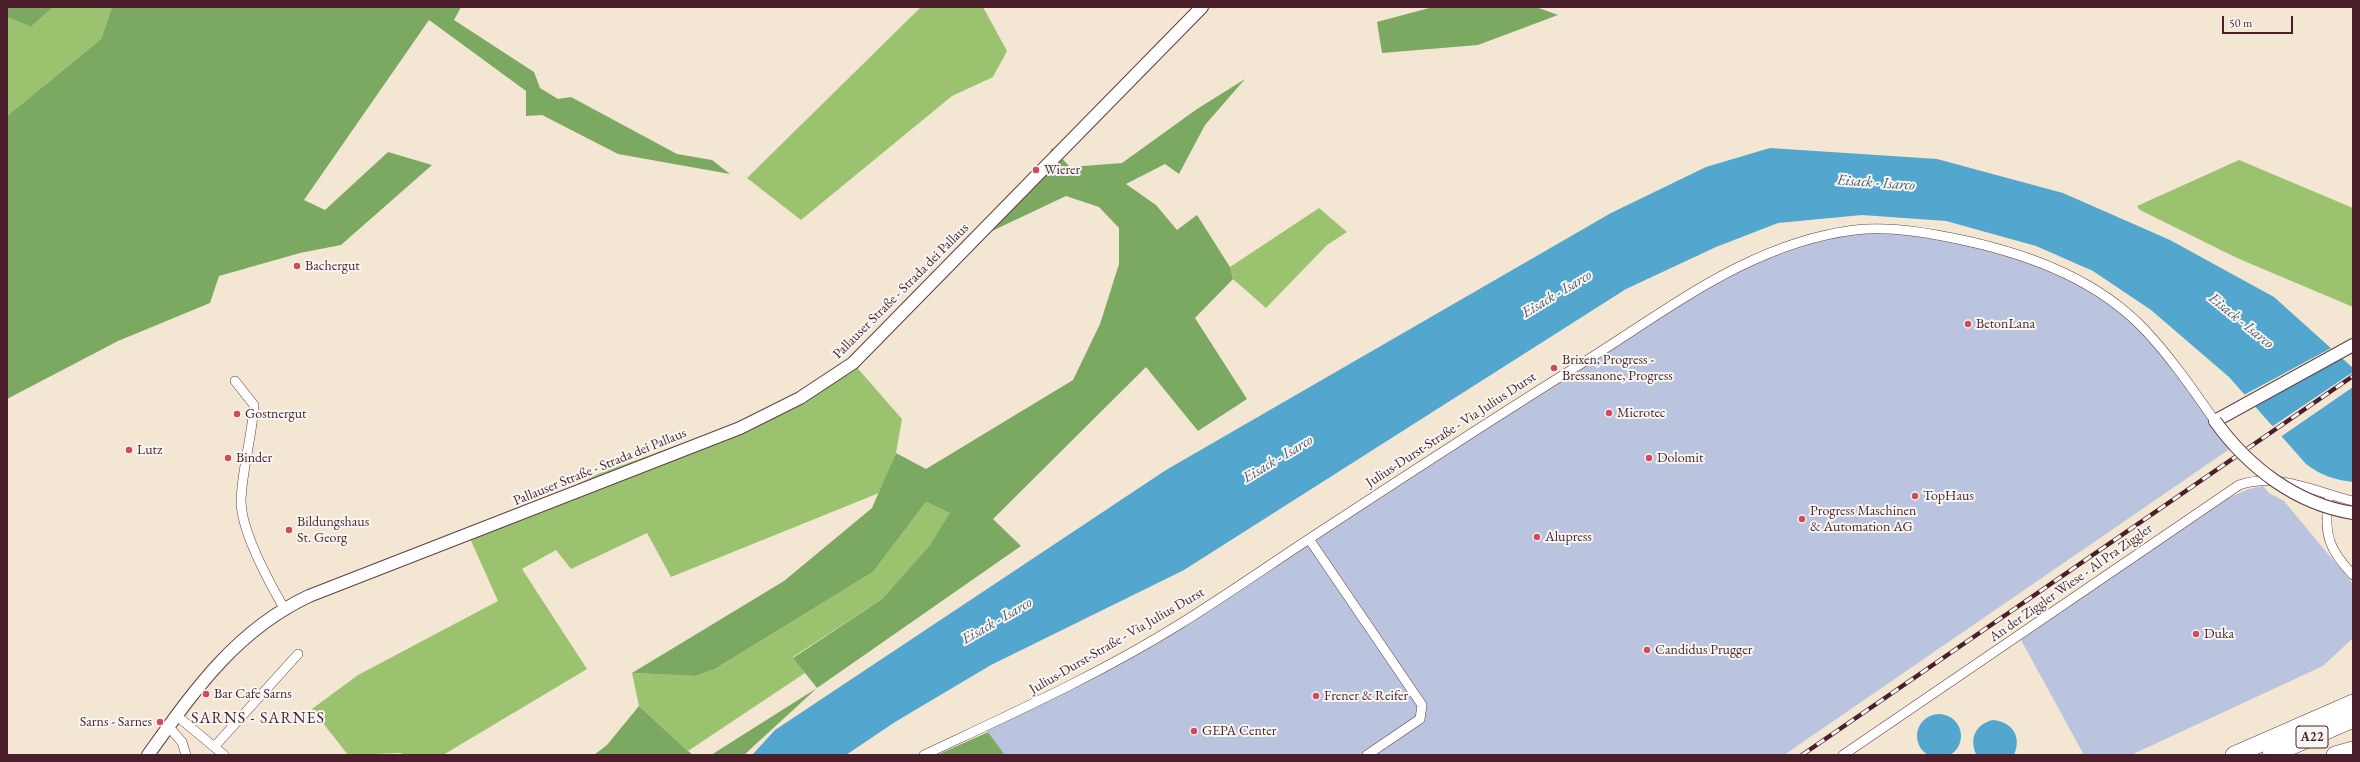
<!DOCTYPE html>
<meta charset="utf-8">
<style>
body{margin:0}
#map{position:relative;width:2360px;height:762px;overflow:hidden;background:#f3e7d3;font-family:"EB Garamond",serif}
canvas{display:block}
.frame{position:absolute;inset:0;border:8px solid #4a1f2b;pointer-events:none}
.scale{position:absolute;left:2222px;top:16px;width:71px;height:18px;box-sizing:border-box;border:2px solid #4a1f2b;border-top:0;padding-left:5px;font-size:12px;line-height:14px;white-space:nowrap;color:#4a1f2b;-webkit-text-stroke:3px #f6f6f2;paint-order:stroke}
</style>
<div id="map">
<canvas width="2360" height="762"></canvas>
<div class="frame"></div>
<div class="scale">50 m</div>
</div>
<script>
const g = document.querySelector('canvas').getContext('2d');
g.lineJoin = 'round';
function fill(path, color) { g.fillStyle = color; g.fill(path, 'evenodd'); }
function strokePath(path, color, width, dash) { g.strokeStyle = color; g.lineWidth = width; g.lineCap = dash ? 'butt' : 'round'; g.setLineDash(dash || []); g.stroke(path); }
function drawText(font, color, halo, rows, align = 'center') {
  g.font = font + ' "EB Garamond",serif'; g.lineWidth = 4; g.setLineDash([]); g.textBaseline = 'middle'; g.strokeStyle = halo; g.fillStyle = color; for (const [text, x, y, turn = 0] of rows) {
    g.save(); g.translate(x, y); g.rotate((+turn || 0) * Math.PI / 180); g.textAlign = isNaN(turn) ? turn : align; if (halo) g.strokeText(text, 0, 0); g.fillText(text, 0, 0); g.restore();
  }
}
fill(new Path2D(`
 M1859,229L1936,234L2044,264L2131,316L2234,446L1784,755H1005L988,732L985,727L1098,671L1743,263Z
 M2263,486L2269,493L2284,501L2353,584V638L2323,666L2131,755H2084L2021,640L2221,501L2249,489Z`), '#bac4de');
fill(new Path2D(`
 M53,7H112L101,39L7,116V17L31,27Z
 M921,7H983L1007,51L993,77L952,96L801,220L747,178Z
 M2239,160L2353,208V307L2237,258L2140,210L2137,206Z
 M1319,208L1347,232L1327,245L1266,308L1233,279L1230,267Z
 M853,363L902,419L896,453L879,493L671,577L647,533L571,569L556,550L522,569L587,669L443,755H403L401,753L348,755L312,709L358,675L498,601L468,534L505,520L598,474L752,418Z
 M926,502L951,513L929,546L882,599L793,657L805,673L688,751L639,706L632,673L695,676L715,669L873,572Z`), '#9bc36f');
fill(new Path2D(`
 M7,7H53L31,27L7,17Z
 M112,7H461L454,20L534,72L540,88L558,99L571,97L677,154L712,160L730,174L618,154L542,115L526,116V91L429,20L304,200L325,210L388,152L432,165L341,245L300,253L219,276L210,303L118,341L7,399V116L101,39Z
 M1433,7H1536L1558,15L1478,45L1382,53L1377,22Z
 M1245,79L1205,125L1179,174L1165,164L1126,184L1156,205L1177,230L1197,215L1230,267L1233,279L1195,318L1247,399L1198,431L1146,367L993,519L1021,546L817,688L744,755H711L817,688L793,658L882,599L929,546L950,513L926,502L873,572L715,669L695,676L632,673L784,581L872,508L896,453L926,469L1073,380L1100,324L1119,264V228L1099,207L1066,196L975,239L1040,173L1052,148L1070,167L1122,163L1197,109Z
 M639,706L688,751L693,755H594L607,745Z
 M988,732L1005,755H937Z`), '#7ca962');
fill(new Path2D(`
 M1770,148L1937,159L2063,193L2170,240L2274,297L2353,368V482C2335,480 2320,475 2306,464L2229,377L2151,310L2093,271L2036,246L1946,221L1862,215L1778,223L1716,247L1626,289L1184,570L991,665L895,722L846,755H752L775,730L1166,470L1611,213L1706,167Z
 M1917 736a22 22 0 1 1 44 0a22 22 0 1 1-44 0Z
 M1993,720C2013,722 2022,737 2014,755L1976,754C1969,738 1976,724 1993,720Z`), '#53a6ce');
fill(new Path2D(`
 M2333,347L2344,356L2251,406L2242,396Z
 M2353,372V387L2279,438L2270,428Z`), '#f3e7d3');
const minor = new Path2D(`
 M235,381L254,405C252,437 242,469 241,501C241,531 269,582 284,608
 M2328,501C2324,535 2329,550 2353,575
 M1309,539L1422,705L1420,719L1367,755
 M177,716L224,755
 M169,727L182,742L186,755
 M215,746L298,654
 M924,755C1011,714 1098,675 1180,624C1225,596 1268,566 1312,537C1405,476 1498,415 1592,357C1674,305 1755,242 1855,230C1892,226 1930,233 1967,241C2034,256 2099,281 2146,331C2172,359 2193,390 2215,421
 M1843,755L2239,485C2277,472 2316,492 2353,501`);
const tertiary = new Path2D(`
 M2215,421L2353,345
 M148,755C194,691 235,631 309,596L740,428L800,398L853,363L1202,7`);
const motorway = new Path2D(`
 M2234,755L2353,703
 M2271,755L2353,719
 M2335,755L2353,750`);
strokePath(minor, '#633d44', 10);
strokePath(tertiary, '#633d44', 14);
strokePath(motorway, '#633d44', 18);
strokePath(minor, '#fff', 9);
strokePath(tertiary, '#fff', 12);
strokePath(motorway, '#fff', 17);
const rail = new Path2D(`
 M1802,755L2353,376`);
strokePath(rail, '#4a1f2b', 4.5);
strokePath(rail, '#f6f6f2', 3, [9]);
const tertiaryBridge = new Path2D(`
 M2215,421C2248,467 2296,504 2353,513`);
strokePath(tertiaryBridge, '#633d44', 14, []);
strokePath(tertiaryBridge, '#fff', 12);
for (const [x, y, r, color] of [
 [1036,170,4,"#d1495b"],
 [297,266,4,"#d1495b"],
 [1968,324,4,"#d1495b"],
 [1554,368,4,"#d1495b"],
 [1609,413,4,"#d1495b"],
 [237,414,4,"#d1495b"],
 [129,450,4,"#d1495b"],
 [228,458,4,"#d1495b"],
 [1649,458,4,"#d1495b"],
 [1915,496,4,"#d1495b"],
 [1802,519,4,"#d1495b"],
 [289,530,4,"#d1495b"],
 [1537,537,4,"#d1495b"],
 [2196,634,4,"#d1495b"],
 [1647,650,4,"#d1495b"],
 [206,694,4,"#d1495b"],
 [1316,696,4,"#d1495b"],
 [160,722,4,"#d1495b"],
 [1194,731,4,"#d1495b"]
]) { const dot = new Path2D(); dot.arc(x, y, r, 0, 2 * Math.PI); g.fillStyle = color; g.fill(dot); strokePath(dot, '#f6f6f2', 1.5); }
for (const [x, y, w] of [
 [2312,737,32]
]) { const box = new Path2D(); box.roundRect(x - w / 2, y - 11, w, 22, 3); g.fillStyle = '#f6f6f2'; g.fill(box); strokePath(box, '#4a1f2b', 1); }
drawText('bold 13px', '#4a1f2b', null, [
 ["A22",2312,737]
]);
drawText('14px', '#4a1f2b', '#f6f6f2', [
 ["Wierer",1044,170],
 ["Bachergut",305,266],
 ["BetonLana",1976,324],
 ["Brixen, Progress -",1562,360],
 ["Bressanone, Progress",1562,376],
 ["Microtec",1617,413],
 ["Gostnergut",245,414],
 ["Lutz",137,450],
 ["Binder",236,458],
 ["Dolomit",1657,458],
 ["TopHaus",1923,496],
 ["Progress Maschinen",1810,511],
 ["& Automation AG",1810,527],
 ["Bildungshaus",297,522],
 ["St. Georg",297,538],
 ["Alupress",1545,537],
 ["Duka",2204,634],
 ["Candidus Prugger",1655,650],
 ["Bar Cafe Sarns",214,694],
 ["Frener & Reifer",1324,696],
 ["Sarns - Sarnes",152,722,"right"],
 ["GEPA Center",1202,731]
], 'left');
drawText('14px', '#4a1f2b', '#f6f6f2', [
 ["Pallauser Straße - Strada dei Pallaus",901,291,-45],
 ["Julius-Durst-Straße - Via Julius Durst",1451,430,-33],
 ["Pallauser Straße - Strada dei Pallaus",600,467,-22],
 ["An der Ziggler Wiese - Al Pra Ziggler",2071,583,-35],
 ["Julius-Durst-Straße - Via Julius Durst",1117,641,-30]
]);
drawText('italic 15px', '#4e556c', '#f6f6f2', [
 ["Eisack - Isarco",1876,183,4],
 ["Eisack - Isarco",1557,294,-31],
 ["Eisack - Isarco",2241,321,39],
 ["Eisack - Isarco",1278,459,-31],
 ["Eisack - Isarco",997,621,-30]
]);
g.letterSpacing = '1px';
drawText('16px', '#4a1f2b', '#f6f6f2', [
 ["SARNS - SARNES",258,719]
]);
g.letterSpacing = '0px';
</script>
